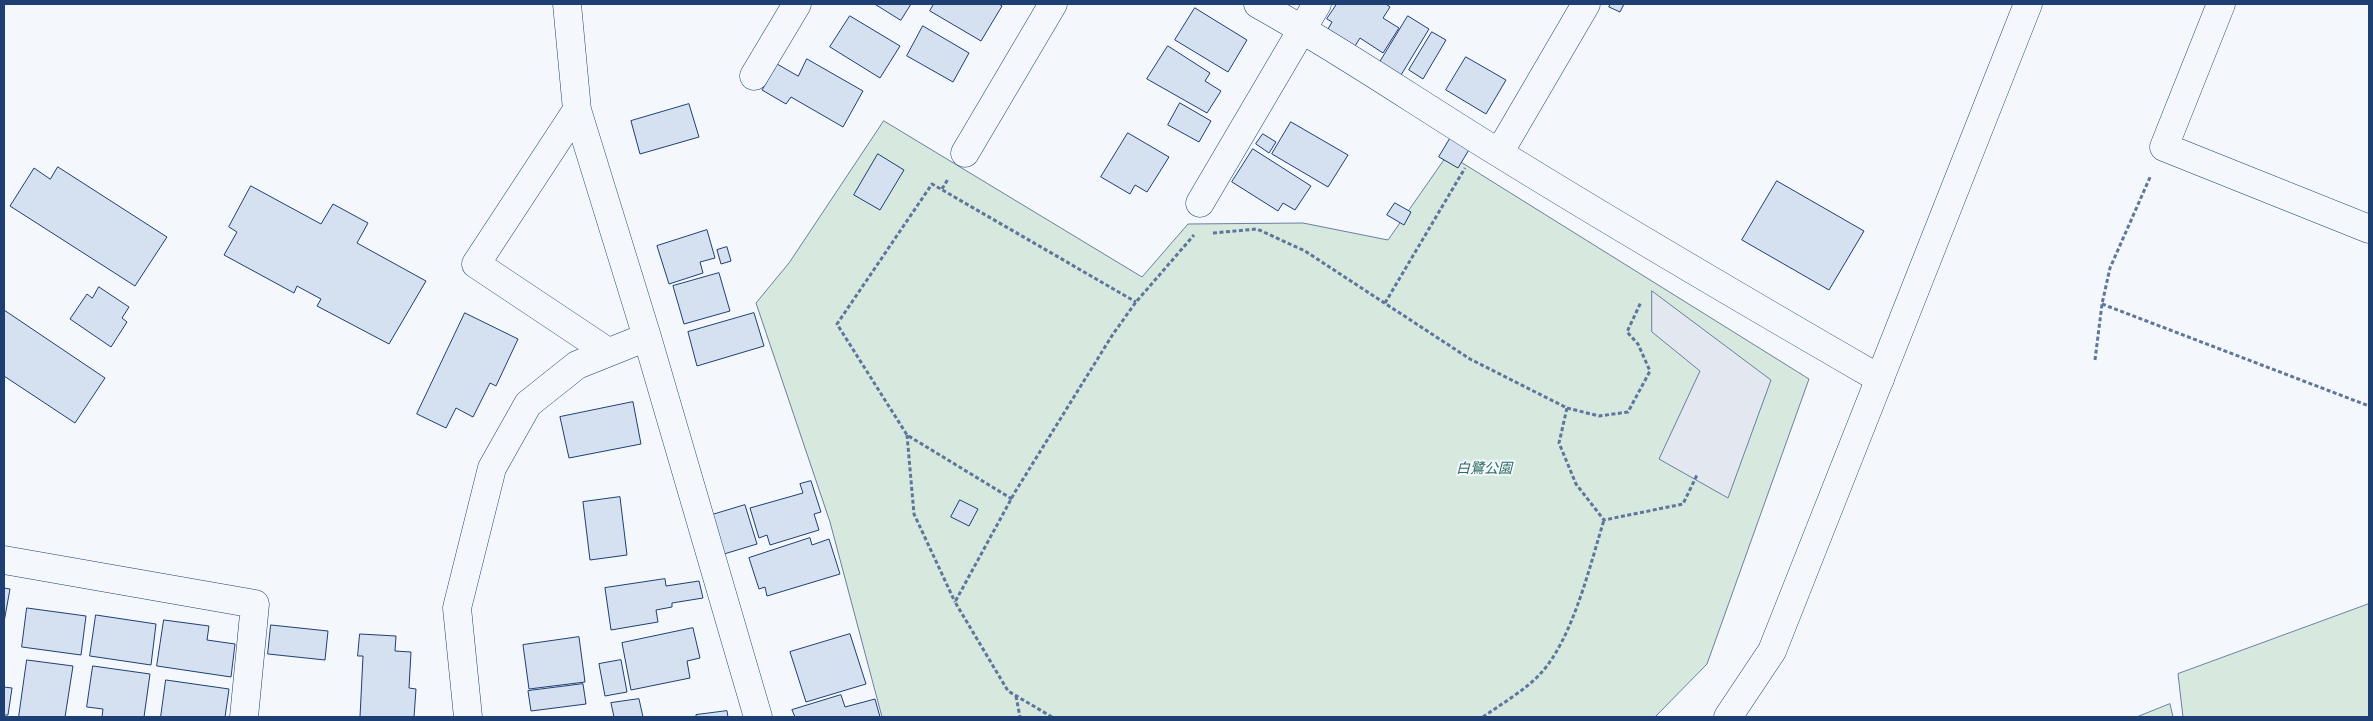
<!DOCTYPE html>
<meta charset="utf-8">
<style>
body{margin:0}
#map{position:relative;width:2373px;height:721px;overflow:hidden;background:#f4f7fb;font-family:"Times New Roman",serif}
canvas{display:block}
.frame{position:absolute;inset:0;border:5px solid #1d3f73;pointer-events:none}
</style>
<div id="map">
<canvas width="2373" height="721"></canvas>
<div class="frame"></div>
</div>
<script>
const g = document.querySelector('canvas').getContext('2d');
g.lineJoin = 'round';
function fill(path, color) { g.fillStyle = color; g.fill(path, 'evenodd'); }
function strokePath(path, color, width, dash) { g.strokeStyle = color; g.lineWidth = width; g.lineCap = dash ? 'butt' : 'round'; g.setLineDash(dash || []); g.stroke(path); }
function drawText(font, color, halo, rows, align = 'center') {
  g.font = font + ' "Times New Roman","Noto Sans JP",serif'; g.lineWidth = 4; g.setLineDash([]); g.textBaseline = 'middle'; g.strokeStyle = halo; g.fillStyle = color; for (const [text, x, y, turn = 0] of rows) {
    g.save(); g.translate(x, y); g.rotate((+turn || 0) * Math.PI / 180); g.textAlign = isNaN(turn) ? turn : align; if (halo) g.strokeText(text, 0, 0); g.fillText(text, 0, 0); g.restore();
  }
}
const green = new Path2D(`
 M884,121L1142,277L1188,224L1303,223L1388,240L1448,154L1809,379L1707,664L1655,717H882L830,522L756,303L789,263Z
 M2369,604V717H2183L2178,674Z
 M2170,704L2173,717H2137Z`);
fill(green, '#d7e8df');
strokePath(green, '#687fa3', 1);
const parking = new Path2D(`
 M1652,291L1771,380L1728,498L1659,459L1700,371L1652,332Z`);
fill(parking, '#e3e8f0');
strokePath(parking, '#687fa3', 1);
const building = new Path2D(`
 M875,4H911L901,20Z
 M934,4H999L1002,6L981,41L930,11Z
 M1337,4H1386L1390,7L1383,18L1399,28L1383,53L1360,38L1355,46L1328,29L1332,22L1327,19Z
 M1611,4H1624L1620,12L1609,7Z
 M1195,8L1247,40L1228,72L1175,40Z
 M850,16L900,46L880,78L830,47Z
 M1408,16L1429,29L1401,75L1380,62Z
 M923,26L969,53L953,82L907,56Z
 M1432,32L1446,40L1423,79L1409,70Z
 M1168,46L1210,73L1205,81L1221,91L1207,113L1147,79Z
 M1466,57L1506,80L1486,114L1446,90Z
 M807,59L863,91L843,127L791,97L786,104L762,90L777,64L798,76Z
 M1180,103L1211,121L1199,142L1168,125Z
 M689,104L699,137L640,154L631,121Z
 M1291,122L1348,155L1328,187L1272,154Z
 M1128,133L1169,157L1147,192L1135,185L1130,194L1101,177Z
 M1263,134L1276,142L1269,153L1256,144Z
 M1451,137L1470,148L1458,168L1439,157Z
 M1253,149L1311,186L1295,210L1283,203L1278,211L1232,182Z
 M878,154L904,170L880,210L854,195Z
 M58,167L167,237L135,286L10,206L34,168L50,179Z
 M1777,181L1864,231L1829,290L1742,240Z
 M251,186L321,224L333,204L368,223L357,243L426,281L389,344L317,306L321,299L297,286L294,293L224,255L237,232L229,227Z
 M1395,203L1411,212L1404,225L1387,215Z
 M707,230L715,258L700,262L703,273L669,284L657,246Z
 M727,247L731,261L721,264L717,250Z
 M719,273L730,311L684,324L673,286Z
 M99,287L129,307L122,318L127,322L111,347L70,319L87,294L92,298Z
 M4,310L105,378L75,423L4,376Z
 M465,313L518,339L496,386L490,383L473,417L456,408L446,428L417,414Z
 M754,313L764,346L697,366L688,332Z
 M633,402L641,444L569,458L560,417Z
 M811,481L821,512L814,514L819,530L770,545L767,535L759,538L750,508L803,493L800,484Z
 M620,497L627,555L590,560L583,502Z
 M960,500L978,509L969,526L951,517Z
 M745,505L757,544L724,554L712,515Z
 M810,538L812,545L829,539L840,574L767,596L765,587L759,589L749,558Z
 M665,579L666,586L699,581L703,598L672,603V607L656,610L658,622L611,630L605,588Z
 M4,588L10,589L4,622Z
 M27,608L86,616L81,655L22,647Z
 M96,615L156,624L151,665L90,656Z
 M164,620L209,626L207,640L235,644L231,677L157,666Z
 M271,625L328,631L325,660L268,654Z
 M693,628L700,658L687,661L690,678L631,690L622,643Z
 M360,634L396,636L395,651L411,652L409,688L416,689L414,717H360L363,656H358Z
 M850,634L866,684L806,702L790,652Z
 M579,637L585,682L529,689L523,645Z
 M27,660L73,666L65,717H19Z
 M621,660L627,692L605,696L599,664Z
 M93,666L150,674L144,717H102L103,709L87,707Z
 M166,680L229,689L225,717H161Z
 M583,684L586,704L531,711L528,691Z
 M4,687L12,688L8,715H4Z
 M841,695L845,707L875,699L880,717H795L792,710Z
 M639,699L643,717H614L611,703Z
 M727,711L728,717H696V715Z`);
fill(building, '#d5e0f0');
strokePath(building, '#1d3f73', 1);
const minor = new Path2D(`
 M567,4L577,110L647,337L758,717
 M1258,4C1341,50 1419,104 1499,153C1625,231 1752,305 1880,379
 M2221,4L2164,147L2369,229
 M754,76L797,4
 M577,110L476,264L608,352
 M965,153L1053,4
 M1499,153L1586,4
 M1200,203L1317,4
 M4,560L255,604L244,717
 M468,717L457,608L492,468L528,404L577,365L647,337`);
const tertiary = new Path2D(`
 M1728,717L1772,651L2028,4`);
strokePath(minor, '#1d3f73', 29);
strokePath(tertiary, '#1d3f73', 29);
strokePath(new Path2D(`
 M942,189L948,179
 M1213,233L1257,229L1305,251L1470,359L1567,408L1559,443L1576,484L1604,520L1683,504L1697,475
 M1385,303L1465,168
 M2102,304L2369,406
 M2095,360L2102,304L2110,268L2151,175
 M1567,408L1599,416L1628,412L1650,371L1638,344L1627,332L1641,302
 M907,435L914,514L955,602
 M1012,499L907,435L837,324L932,184L1136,302
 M1016,696L1020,717
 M1052,717L1008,691L955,602L1015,492L1113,334L1136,302L1194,235
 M1483,717C1500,705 1528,688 1541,673C1573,638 1590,565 1604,520`), '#5e769c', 3, [4, 2.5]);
strokePath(minor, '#f4f7fb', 28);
strokePath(tertiary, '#f4f7fb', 28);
drawText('italic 14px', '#2c6c60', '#f4f7fb', [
 ["白鷺公園",1484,469]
]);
</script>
